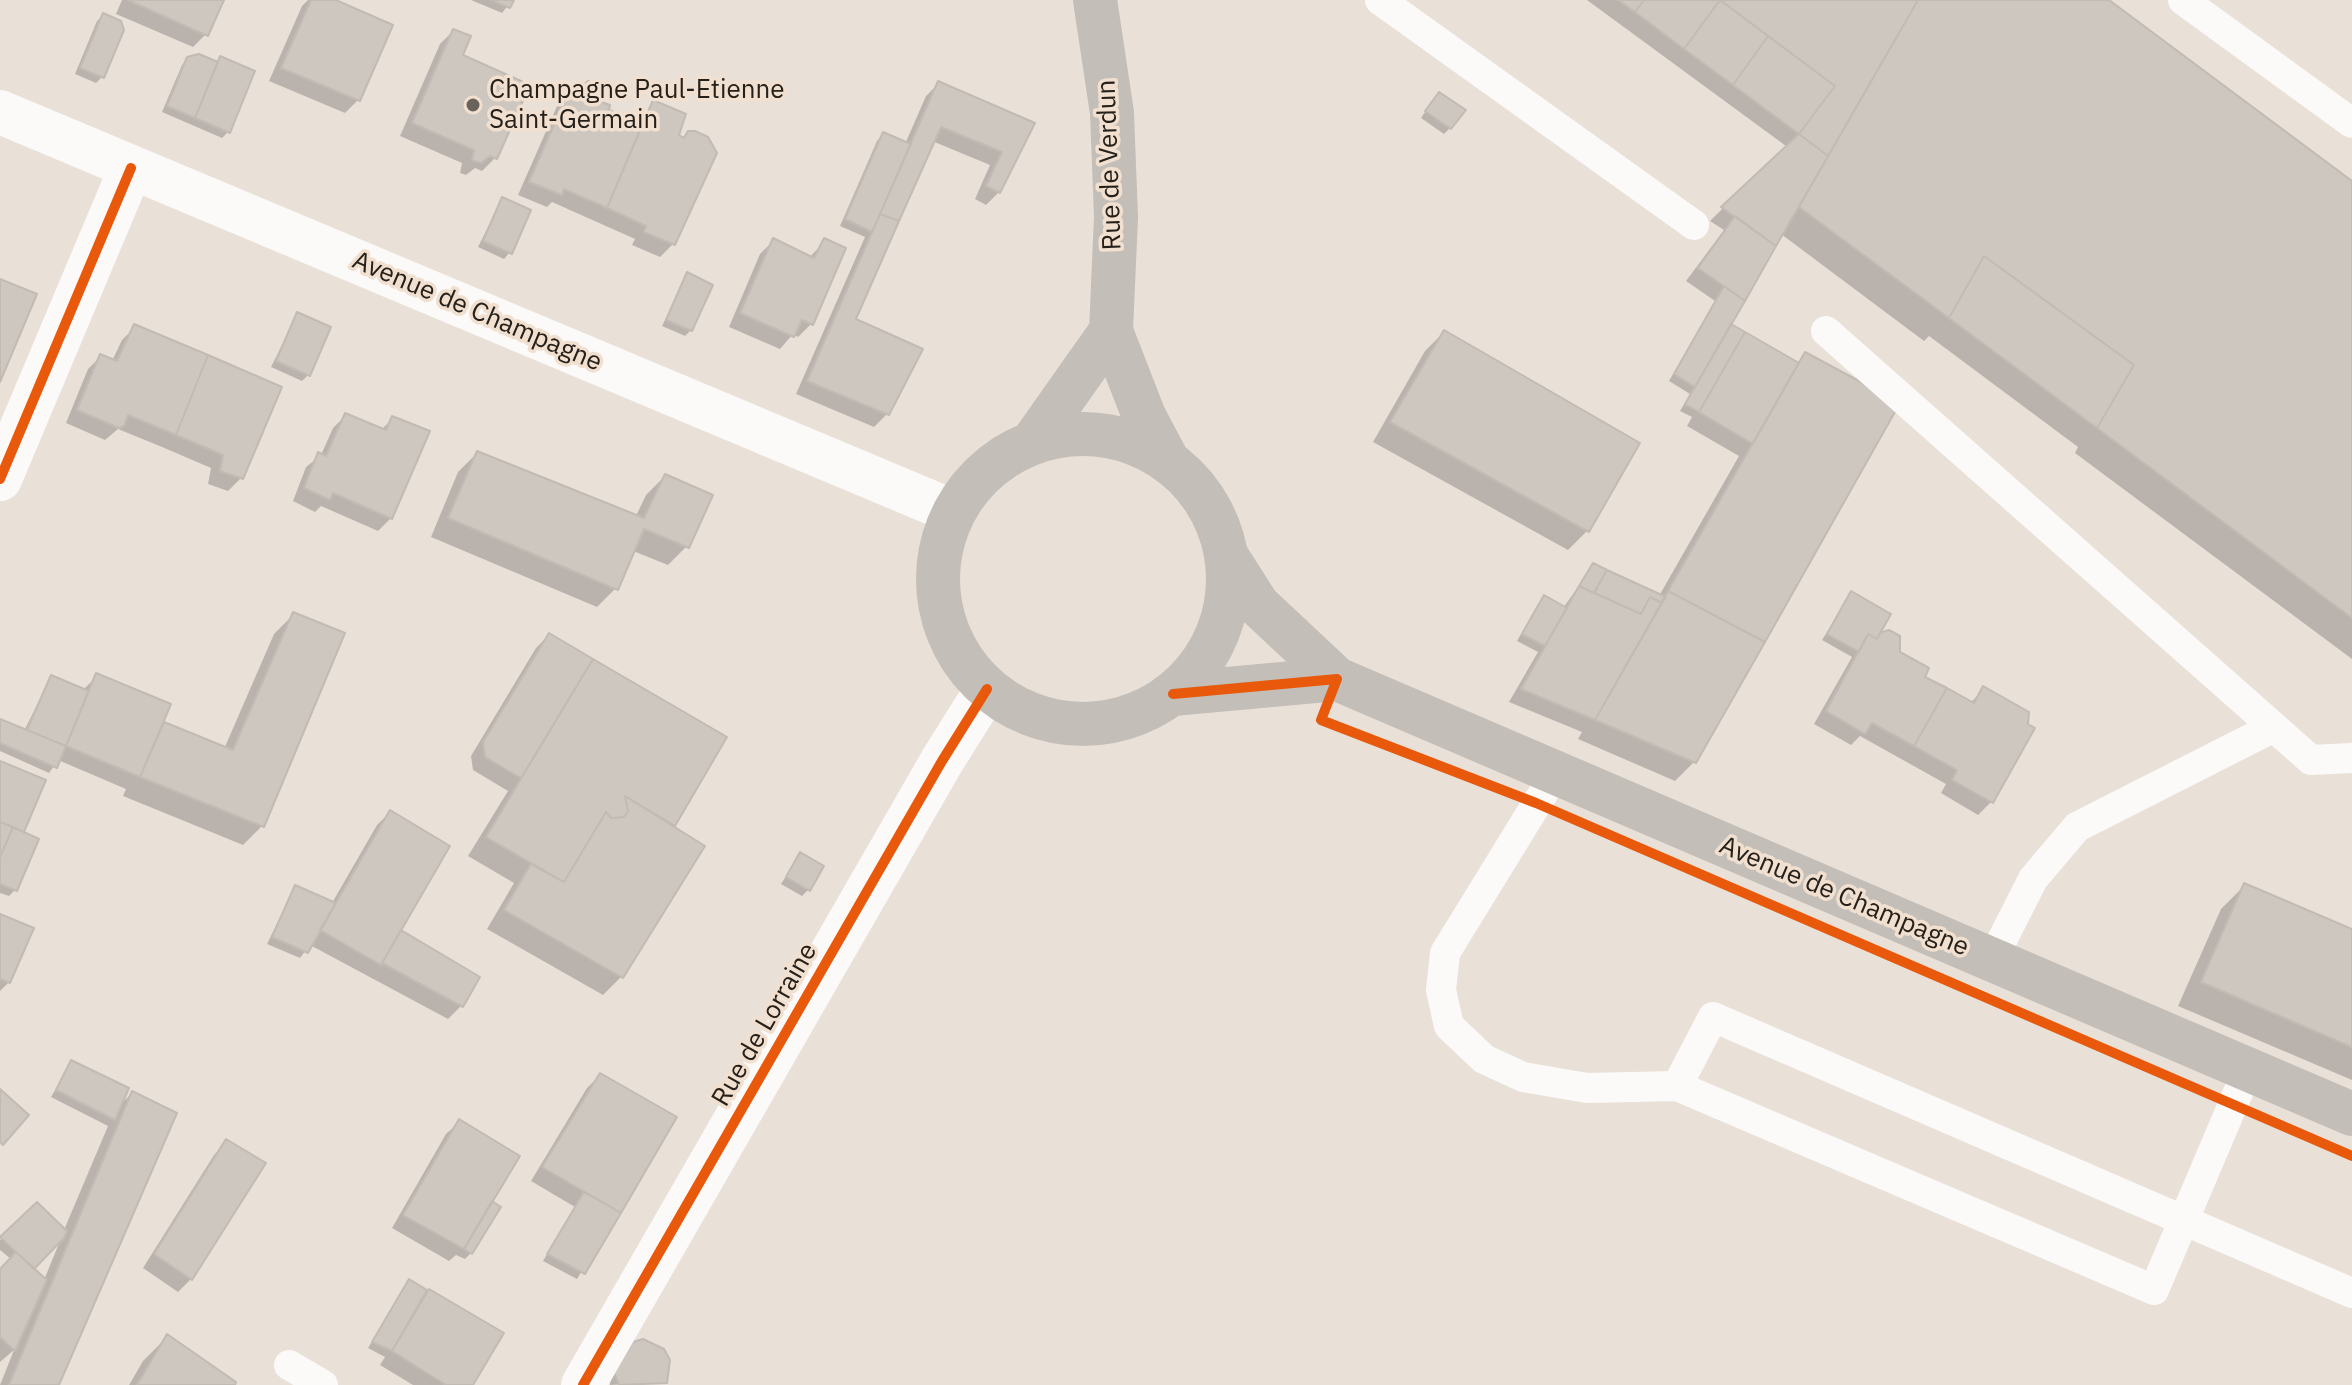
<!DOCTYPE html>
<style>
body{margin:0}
canvas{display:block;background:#e9e0d8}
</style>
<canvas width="2352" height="1385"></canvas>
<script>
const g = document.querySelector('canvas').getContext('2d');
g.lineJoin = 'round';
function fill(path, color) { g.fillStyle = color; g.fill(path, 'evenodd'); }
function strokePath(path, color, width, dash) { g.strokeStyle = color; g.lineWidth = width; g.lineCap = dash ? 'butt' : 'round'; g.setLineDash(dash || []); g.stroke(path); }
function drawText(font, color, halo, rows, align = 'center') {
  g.font = font + ' "IBM Plex Sans",sans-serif'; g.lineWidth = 7; g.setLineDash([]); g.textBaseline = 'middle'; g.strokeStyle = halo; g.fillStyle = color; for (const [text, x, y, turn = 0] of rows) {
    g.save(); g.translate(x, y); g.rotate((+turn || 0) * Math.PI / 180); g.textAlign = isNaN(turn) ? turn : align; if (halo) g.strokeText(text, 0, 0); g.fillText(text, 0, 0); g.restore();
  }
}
fill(new Path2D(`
 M122,0H222L206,34L193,47L116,14Z
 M308,0H331L390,26L358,100L345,113L269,81L302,6Z
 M471,0H512L502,13Z
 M1587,0H2106L2352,183V659L2075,453L2078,447L1929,336L1924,341L1781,234L1728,325L1796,364L1806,354L1694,762L1675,781L1578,739L1582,732L1509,702L1538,652L1517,641L1538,604L1544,598L1563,608L1593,566L1659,596L1739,456L1687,426L1692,417L1680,411L1690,394L1669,381L1715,301L1686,281L1724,230L1710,221L1786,146Z
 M103,15L102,77L96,83L75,74L97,21Z
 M453,31L495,158L482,171L475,168L466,175L460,173L462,163L400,136L440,44Z
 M188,59L216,63L221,59L228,132L222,138L162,112L182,65Z
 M939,83L1033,124L999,192L986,205L975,199L990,165L932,141L853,320L887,414L874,427L796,394L865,237L840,226L877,141L883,134L905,144L926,96Z
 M571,91L637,125L654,103L676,136L682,139L689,133L714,153L673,244L660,257L632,245L635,239L552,202L547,207L518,195L558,104Z
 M1433,100L1450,128L1444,134L1421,118Z
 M502,199L510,252L504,259L478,247Z
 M773,241L809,258L825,241L811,324L798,337L793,334L780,349L729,327L760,254Z
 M687,275L691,330L685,336L662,326Z
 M297,315L308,375L302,381L271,367Z
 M135,327L241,478L228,491L208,484L211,468L162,447L118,429L105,440L66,423L88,369L101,356L112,361L122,340Z
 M1444,332L1587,531L1568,550L1373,442L1425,351Z
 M346,415L381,430L393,418L391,518L378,531L321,506L315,512L293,501L306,467L321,455L333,428Z
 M477,453L636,516L646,495L665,476L687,546L668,565L633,551L616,588L597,607L431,537L458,472Z
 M1851,594L1876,636L1922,677L1971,702L1984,689L1991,802L1978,815L1941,793L1946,784L1860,736L1851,745L1814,724L1852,657L1822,640Z
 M293,615L342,634L262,826L243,845L123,796L126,789L58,760L49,773L0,751V721L24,731L51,677L84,689L97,676L158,731L165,724L224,749L274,634Z
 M549,635L724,738L672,827L622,976L603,995L487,929L514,883L468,856L508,791L473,770L471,756L536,648Z
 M0,763L21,833L36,840L15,890L9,896L0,893Z
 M390,812L398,931L461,1006L448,1019L310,945L300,958L267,944L295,887L332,903L377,825Z
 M800,855L808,890L802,896L781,884Z
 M2245,885L2352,931V1080L2178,1006L2221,909Z
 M0,916L9,982L0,991Z
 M71,1063L119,1106L132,1093L57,1385H0L14,1350L0,1362V1270L11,1259L0,1250V1240L37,1204L64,1230L108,1126L51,1097ZM60,1241L44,1280L32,1269Z
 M600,1075L674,1118L577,1279L543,1261L575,1207L531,1181L587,1088Z
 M459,1122L490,1202L471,1253L465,1259L456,1255L449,1261L392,1228L446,1134Z
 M227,1142L263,1164L191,1279L178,1292L143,1268L214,1155Z
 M409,1282L427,1293L471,1385H413L380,1365L385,1357L368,1348Z
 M167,1337L233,1385H129L143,1361Z
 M612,1363L665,1382L610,1385Z`), '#0003');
const building = new Path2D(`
 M128,0H224L208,36Z
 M311,0H336L393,25L360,101L281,68Z
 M491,0H514L510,8Z
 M1618,0H1644L1635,12Z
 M1644,0H1720L1684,49L1635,12Z
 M1720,0L1768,36L1733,85L1684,49Z
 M1720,0H1918L1828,156L1799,134L1835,86Z
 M1918,0H2109L2352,181V618L2097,428L2134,365L1984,256L1949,318L1799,207Z
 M103,13L121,21L124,30L104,78L80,68Z
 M453,29L471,36L463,55L530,85L497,159L490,156L481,163L472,160L474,150L412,123Z
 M1768,36L1835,86L1799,134L1733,85Z
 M199,54L218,62L195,118L167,106L187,57Z
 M220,56L255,71L230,133L195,118Z
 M588,81L603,86L605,93L601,102L610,105L609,110L642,125L607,208L564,189L562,195L529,182L570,88L577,91Z
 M938,81L1035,123L1000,193L986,186L1002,152L941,127L899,221L880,214Z
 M1439,92L1466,110L1451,129L1425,111Z
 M653,100L686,114L679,135L684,138L688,131H695L708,137L717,153L675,245L644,232L646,226L607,208Z
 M883,132L911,144L872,232L845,219Z
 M1799,134L1828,156L1776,246L1721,207Z
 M502,197L531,210L512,254L483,241Z
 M880,214L899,221L856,319L923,349L889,415L807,381Z
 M1735,216L1776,246L1745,301L1698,268Z
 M773,238L814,258L824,238L846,248L813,325L802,320L794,337L740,313Z
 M1984,256L2134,365L2097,428L1949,318Z
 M687,272L713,285L692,331L666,320Z
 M0,279L37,294L0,382Z
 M1724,286L1745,301L1695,387L1674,374Z
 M297,312L331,327L310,376L276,361Z
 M134,324L208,355L176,435L128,415L124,426L119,428L77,410L100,354L117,361Z
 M1731,324L1745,332L1699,412L1685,404Z
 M1444,330L1640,443L1589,532L1390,422Z
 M1745,332L1799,363L1753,444L1699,412Z
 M1805,352L1900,403L1765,642L1668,591Z
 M208,355L282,387L243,479L220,471L223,455L176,435Z
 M345,413L386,430L392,416L430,431L392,519L333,493L330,500L304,488L318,452L326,456Z
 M477,451L644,518L665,474L713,495L689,548L644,529L618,590L448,518Z
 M1593,563L1607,570L1594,593L1579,586Z
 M1607,570L1666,597L1662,603L1650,597L1641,614L1594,593Z
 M1579,586L1641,614L1650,597L1662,603L1595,720L1521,689Z
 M1668,591L1765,642L1696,763L1595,720Z
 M1851,591L1891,614L1877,639L1868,634L1859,652L1827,634Z
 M1544,595L1567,608L1545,646L1522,634Z
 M293,612L345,633L264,827L140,777L164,722L233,750Z
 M1889,630L1900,636V652L1929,668L1925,677L1947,688L1914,746L1872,723L1865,734L1826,711L1868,634L1877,639L1880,633Z
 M549,633L593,659L521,778L485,757L483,742Z
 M593,659L727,737L675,826L625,796L628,811L624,817L611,818L606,812L564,882L486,837Z
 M96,673L171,704L140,777L66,746Z
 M51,675L89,691L66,746L27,730Z
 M1983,686L2029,712L2028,724L2035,728L1993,803L1952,780L1957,770L1914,746L1947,688L1974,703Z
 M0,719L66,746L57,768L0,743Z
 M0,761L46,780L24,832L0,822Z
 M625,796L705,846L623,978L504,910L531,864L564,882L606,812L611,818L624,817L628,811Z
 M390,810L450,846L381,965L320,930Z
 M0,822L13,827L0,857Z
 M13,827L39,839L17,891L0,884V857Z
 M800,852L824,866L810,891L786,877Z
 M2244,883L2352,929V1047L2201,982Z
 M295,885L336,903L308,953L272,937Z
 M0,914L34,928L10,983L0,979Z
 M401,930L480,977L463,1007L382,963Z
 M71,1060L129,1088L115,1120L56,1090Z
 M600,1073L677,1117L621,1213L542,1167Z
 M0,1089L29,1115L3,1145L0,1142Z
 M132,1091L177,1113L59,1385H9Z
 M459,1119L520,1156L464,1249L403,1215Z
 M226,1139L266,1163L192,1280L154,1254Z
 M584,1192L621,1213L585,1274L547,1254Z
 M492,1201L501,1207L472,1254L464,1249Z
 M37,1202L67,1231L64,1238L34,1269L0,1237Z
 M16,1252L47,1280L15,1351L0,1337V1269Z
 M409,1279L427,1290L392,1351L372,1342Z
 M429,1289L504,1333L473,1385H446L392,1351Z
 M167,1334L236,1382L235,1385H137Z
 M643,1339L664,1349L670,1360L667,1383L619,1385L614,1373L633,1342Z`);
fill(building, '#cec7c0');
strokePath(building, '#c2bbb4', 2);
strokePath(new Path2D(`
 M1380,0L1694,225
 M2183,0L2352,123
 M1826,331L2311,760L2352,758
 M1555,774L1445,953L1441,990L1449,1026L1484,1059L1523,1077L1587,1088L1677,1086L2154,1290L2248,1069
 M1992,960L2033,879L2077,827L2274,727
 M1677,1086L1713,1017L2352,1293
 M289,1365L323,1385`), '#fcfaf9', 30);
strokePath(new Path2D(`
 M0,479L131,168
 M583,1385L942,761L987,689`), '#fcfaf9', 44);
strokePath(new Path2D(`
 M0,112L954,512`), '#fcfaf9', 44);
strokePath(new Path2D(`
 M1095,0L1112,113L1116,217L1111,331L1144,416L1168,461
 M938 579a145 145 0 1 1 290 0a145 145 0 1 1-290 0Z
 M1032,443L1111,331
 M1228,558L1258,605L1337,679L2352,1114
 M1173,694L1337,679`), '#c3bfb8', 44);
strokePath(new Path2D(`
 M0,479L131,168
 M1173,694L1337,679L1321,720L1536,803L2352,1156
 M583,1385L942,761L987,689`), '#e8590c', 10);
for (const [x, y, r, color] of [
 [473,105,8,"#6a635c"]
]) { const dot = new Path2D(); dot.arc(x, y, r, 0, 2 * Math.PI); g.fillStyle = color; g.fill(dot); strokePath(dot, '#f1e0d0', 3); }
drawText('26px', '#26201a', '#f1e0d0', [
 ["Champagne Paul-Etienne",489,90],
 ["Saint-Germain",489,120]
], 'left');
drawText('26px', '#26201a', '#f1e0d0', [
 ["Rue de Verdun",1110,165,-92],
 ["Avenue de Champagne",477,312,23],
 ["Avenue de Champagne",1844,897,23],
 ["Rue de Lorraine",765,1025,-60]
]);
</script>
